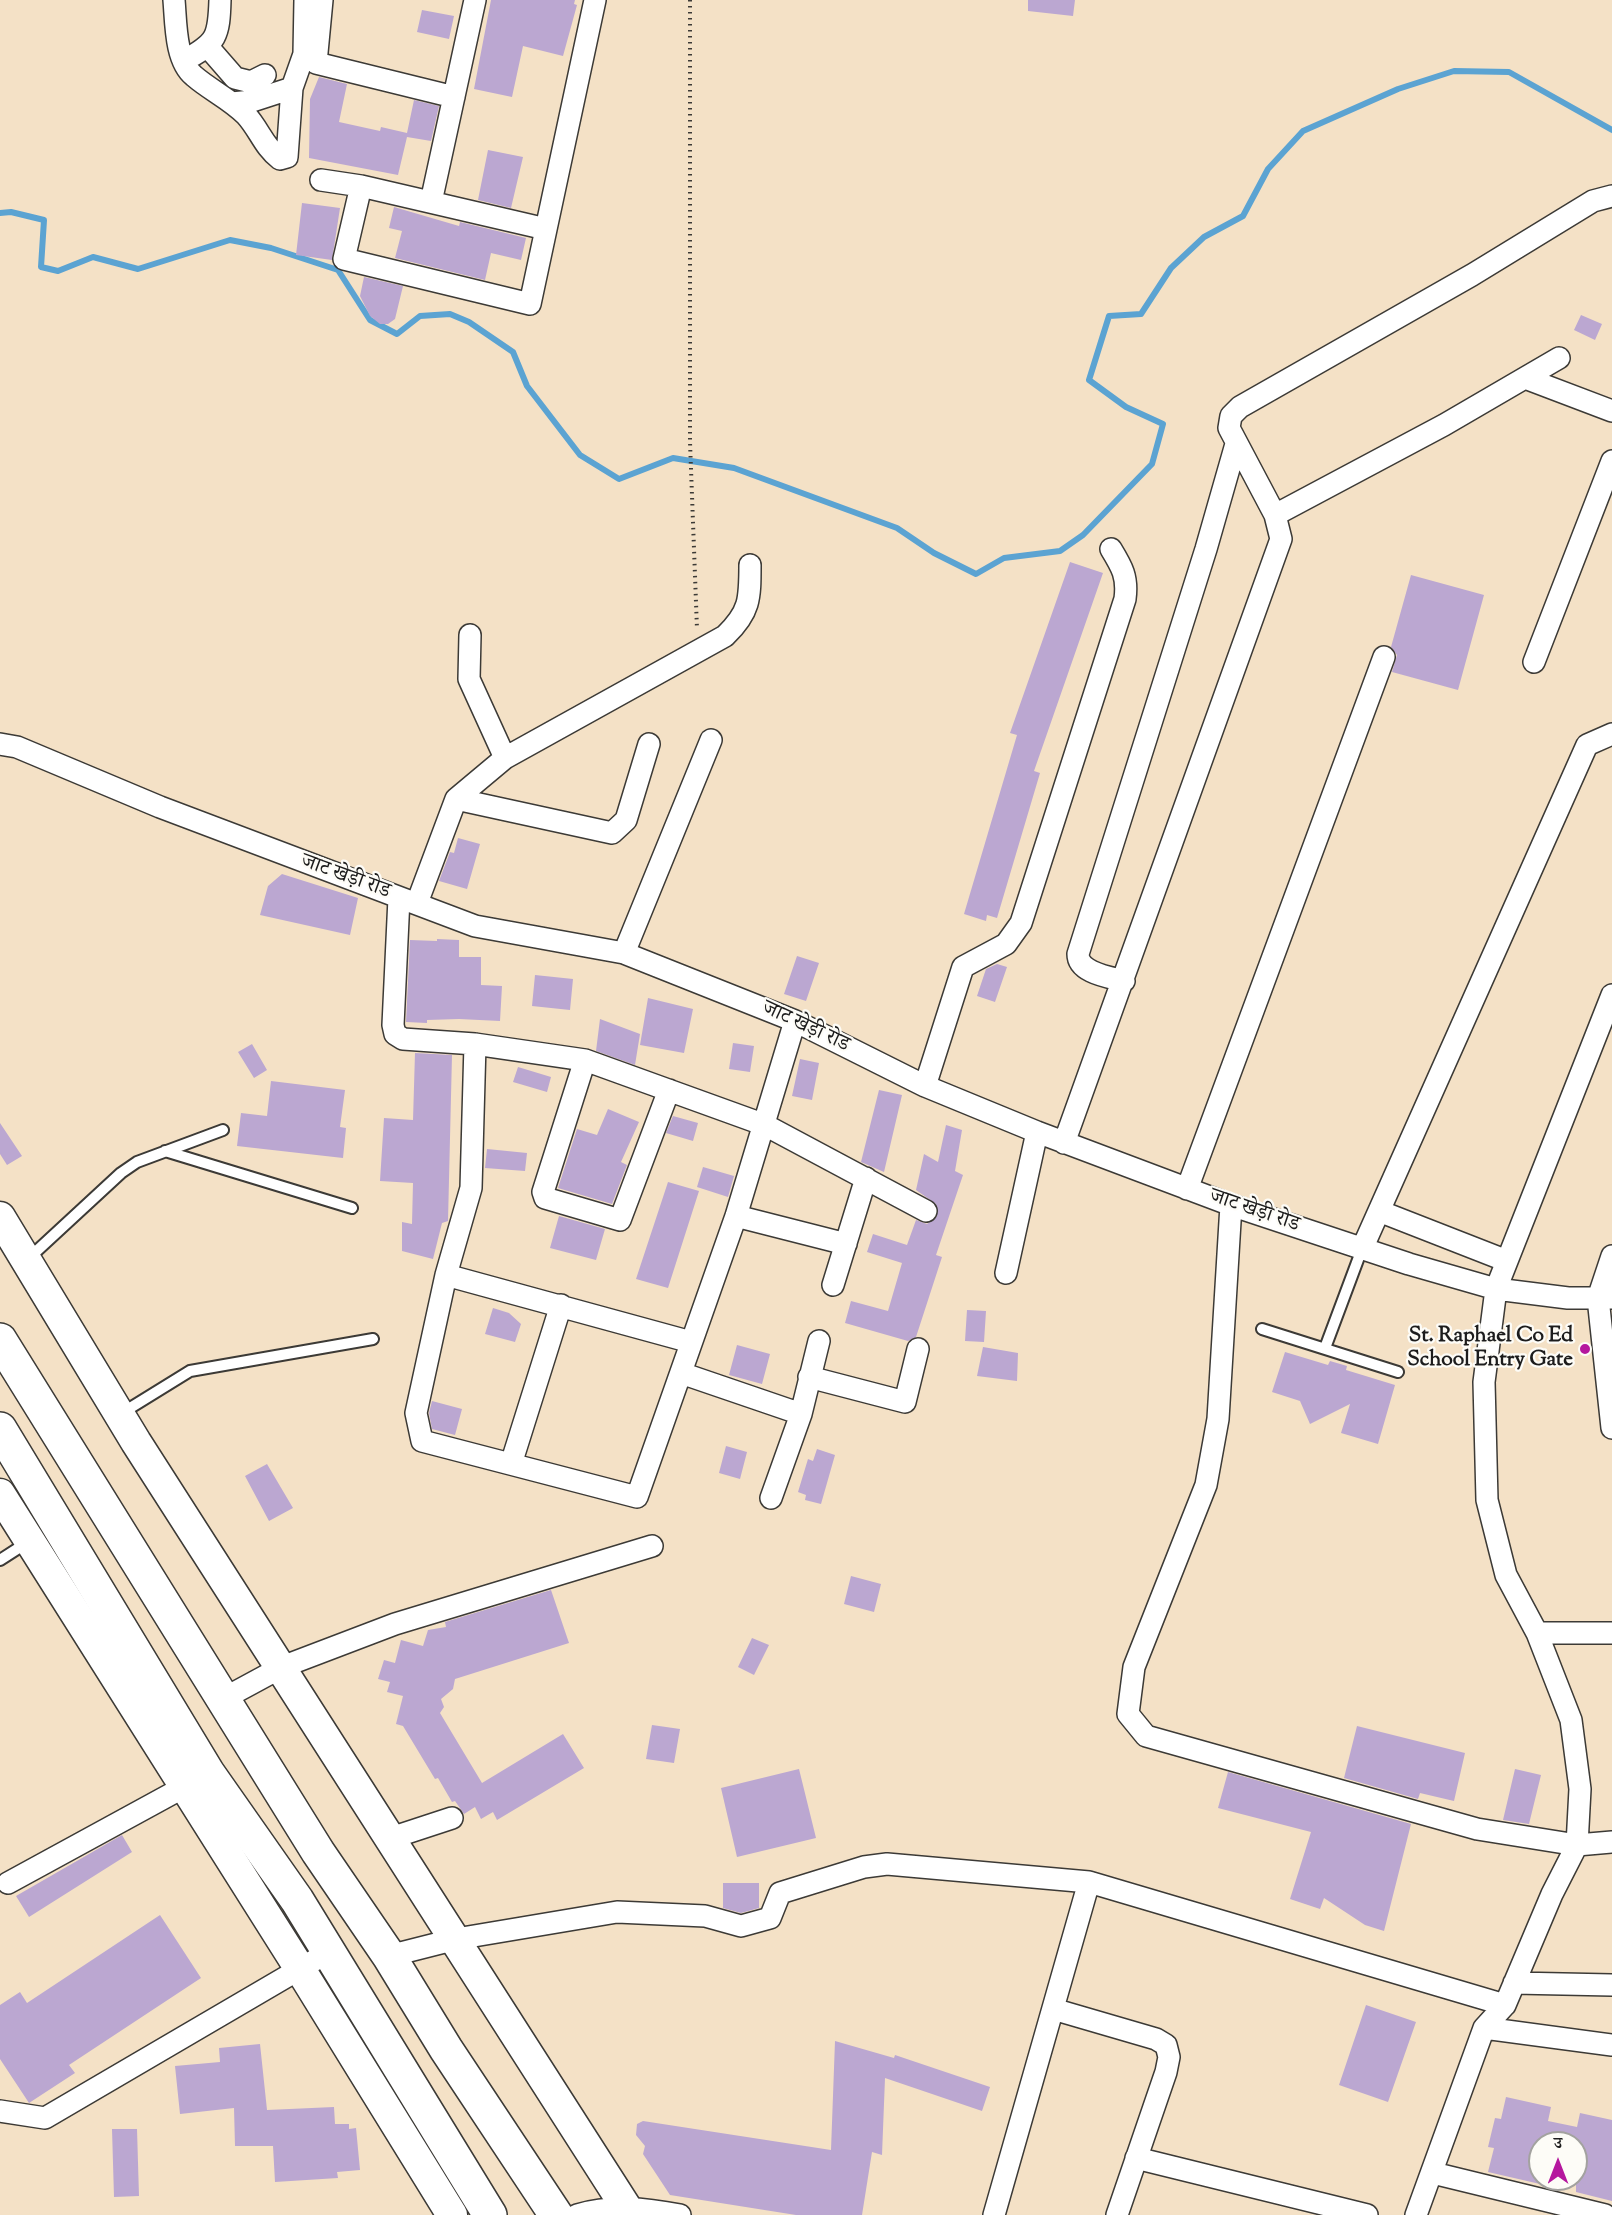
<!DOCTYPE html>
<meta charset="utf-8">
<style>
body{margin:0}
#map{position:relative;width:1612px;height:2215px;overflow:hidden;background:#f4e1c6;font-family:"Sorts Mill Goudy","Noto Serif Devanagari",serif}
canvas{display:block}
.north{position:absolute;left:1528px;top:2131px;width:60px;height:60px;box-sizing:border-box;background:#fdfcf7;border:2px solid #a3a29f;border-radius:50%;rotate:0deg;font-size:16px;font-weight:700;line-height:24px;text-align:center;color:#1c1c1c}
.north::after{content:'';display:block;margin:auto;width:21px;height:27px;background:#b5179e;clip-path:polygon(50% 0,100% 100%,50% 72%,0 100%)}
</style>
<div id="map">
<canvas width="1612" height="2215"></canvas>
<div class="north">उ</div>
</div>
<script>
const g = document.querySelector('canvas').getContext('2d');
g.lineJoin = 'round';
function strokePath(path, color, width, dash) { g.strokeStyle = color; g.lineWidth = width; g.lineCap = dash ? 'butt' : 'round'; g.setLineDash(dash || []); g.stroke(path); }
function fill(path, color) { g.fillStyle = color; g.fill(path, 'evenodd'); }
function drawText(font, color, halo, rows, align = 'center') {
  g.font = font + ' "Sorts Mill Goudy","Noto Serif Devanagari",serif'; g.lineWidth = 4.5; g.setLineDash([]); g.textBaseline = 'middle'; g.strokeStyle = halo; g.fillStyle = color; for (const [text, x, y, turn = 0] of rows) {
    g.save(); g.translate(x, y); g.rotate((+turn || 0) * Math.PI / 180); g.textAlign = isNaN(turn) ? turn : align; if (halo) g.strokeText(text, 0, 0); g.fillText(text, 0, 0); g.restore();
  }
}
strokePath(new Path2D(`
 M0,213L11,212L44,220L41,267L58,271L93,257L138,269L230,240L271,248L338,270L370,320L397,334L420,316L450,314L469,322L513,352L527,386L580,455L619,479L673,458L734,468L897,528L934,553L976,574L1004,558L1060,551L1083,535L1152,464L1163,424L1126,407L1089,380L1109,316L1141,314L1171,268L1204,237L1243,216L1268,169L1303,131L1398,89L1454,71L1509,72L1612,130`), '#5ba3d2', 6);
fill(new Path2D(`
 M491,0H575L574,4L577,5L563,56L523,46L512,97L474,89Z
 M1028,0H1075L1073,16L1028,11Z
 M422,10L454,16L449,39L417,32Z
 M319,77L347,84L339,122L380,131L381,127L407,133L414,100L439,106L431,141L407,137L398,175L309,158L310,99Z
 M488,150L523,157L511,208L478,200Z
 M302,203L340,208L332,260L296,255Z
 M394,207L459,226L460,222L526,238L521,260L491,253L485,280L395,258L402,231L389,228Z
 M364,277L403,286L395,319L388,324H380L370,316L360,296Z
 M1581,315L1602,324L1595,340L1574,330Z
 M1070,562L1103,573L1034,771L1040,773L997,918L987,915L986,921L964,914L1017,735L1010,733Z
 M1411,575L1484,595L1458,690L1392,672L1397,655L1391,647Z
 M458,838L480,844L467,889L439,881L450,852L454,853Z
 M282,874L358,898L350,935L260,915L268,886Z
 M437,939L459,940V957H481V985L502,986L500,1021L459,1019L427,1020V1023L406,1022L410,940L437,941Z
 M797,956L819,963L806,1001L784,994Z
 M997,964L1007,967L995,1002L977,996L986,969Z
 M535,975L573,979L570,1010L532,1006Z
 M648,998L693,1009L684,1053L640,1045Z
 M600,1019L640,1034L635,1065L596,1051Z
 M733,1043L754,1046L750,1072L729,1069Z
 M252,1044L267,1070L254,1078L238,1052Z
 M415,1053L452,1055L448,1221L442,1223L433,1259L402,1251V1222L412,1224L413,1183L380,1181L384,1118L413,1120Z
 M800,1059L819,1063L812,1100L792,1096Z
 M518,1067L551,1077L547,1092L513,1082Z
 M271,1081L345,1090L340,1127L346,1128L343,1158L237,1146L241,1113L267,1116Z
 M879,1090L902,1095L884,1172L861,1162Z
 M608,1109L639,1122L621,1162L627,1165L612,1204L558,1188L577,1129L597,1135Z
 M673,1116L698,1123L693,1141L666,1133Z
 M0,1123L22,1156L7,1165L0,1154Z
 M946,1125L962,1130L955,1171L963,1175L936,1255L942,1257L916,1337L908,1341L845,1323L851,1301L888,1311L902,1263L867,1252L873,1234L907,1245L916,1220L927,1224L937,1216L936,1204L916,1190L924,1154L938,1162Z
 M487,1149L527,1153L525,1171L485,1168Z
 M703,1167L734,1176L728,1197L697,1187Z
 M668,1182L699,1191L668,1288L636,1279Z
 M559,1216L605,1229L596,1260L550,1248Z
 M493,1308L509,1313L521,1324L515,1342L485,1334Z
 M967,1310L986,1311L984,1342L965,1341Z
 M737,1345L770,1354L762,1384L729,1375Z
 M983,1347L1018,1353L1017,1381L977,1376Z
 M1285,1352L1328,1365L1330,1361L1347,1366L1346,1370L1395,1385L1378,1444L1341,1433L1350,1404L1310,1424L1300,1401L1272,1392Z
 M432,1401L462,1409L455,1435L432,1429L429,1413Z
 M726,1446L747,1452L740,1479L719,1473Z
 M817,1449L835,1455L821,1504L805,1500L806,1495L798,1492L808,1459L813,1461Z
 M267,1464L293,1508L269,1521L245,1476Z
 M851,1576L881,1584L874,1612L844,1604Z
 M551,1590L569,1643L455,1679L453,1689L441,1699L444,1707L440,1713L482,1783L563,1734L584,1768L497,1820L493,1812L481,1819L475,1807L464,1814L455,1801L452,1802L438,1778L435,1779L403,1726L396,1724L403,1696L387,1692L390,1682L378,1679L384,1660L395,1663L401,1640L423,1646L428,1630L446,1627L445,1622Z
 M752,1638L769,1645L754,1675L738,1667Z
 M652,1725L680,1729L674,1763L646,1759Z
 M1357,1726L1465,1753L1454,1801L1420,1793L1418,1799L1344,1778Z
 M799,1769L816,1838L737,1857L721,1788Z
 M1515,1769L1541,1775L1529,1824L1503,1820Z
 M1228,1772L1411,1824L1384,1931L1365,1925L1324,1898L1320,1909L1290,1899L1311,1832L1218,1808Z
 M122,1835L132,1852L29,1917L16,1896Z
 M723,1883H759V1908L741,1913L723,1908Z
 M160,1915L201,1978L69,2065L75,2073L29,2103L0,2059V2005L20,1992L27,2003Z
 M1366,2005L1416,2022L1388,2102L1339,2085Z
 M835,2041L894,2058L895,2055L990,2087L982,2111L885,2078L882,2155L872,2152L862,2215H796L670,2195L643,2154L645,2146L636,2135L637,2124L643,2121L831,2150Z
 M260,2044L267,2110L334,2107L335,2124H349V2129L356,2128L360,2170L337,2172L338,2178L275,2182L273,2146H235L234,2108L180,2114L175,2066L220,2062L219,2048Z
 M1506,2097L1551,2107L1548,2121L1577,2127L1580,2113L1612,2120V2201L1576,2192V2143H1540V2184L1488,2172L1494,2148L1488,2147L1495,2118L1501,2119Z
 M112,2129H137L139,2196L114,2197Z`), '#bba7d1');
const lane = new Path2D(`
 M165,1151L352,1208
 M29,1258L121,1173L137,1162L223,1130
 M1262,1329L1398,1372
 M1325,1348L1362,1249
 M122,1413L190,1371L373,1339
 M0,1560L28,1542`);
const street = new Path2D(`
 M174,0C176,22 175,61 194,76C210,90 230,99 246,115C259,129 264,147 280,159L287,157L292,88L304,54L305,0
 M322,0L316,63L454,97
 M208,47L235,78L251,82L265,75
 M185,60C217,43 219,36 220,0
 M232,103L252,101L292,88
 M321,180L361,186
 M431,202L475,0
 M546,229L361,186L344,259L530,304L595,0
 M1525,378L1612,411
 M1275,515L1444,425L1559,358
 M470,635L469,679L505,758
 M1534,662L1612,461
 M0,744L17,747L160,807L475,926L624,953L795,1021L925,1086L1037,1132L1231,1205L1409,1264L1496,1289L1568,1298H1612
 M456,799L612,833L626,820L649,744
 M399,898L393,1025L395,1034L403,1039L475,1044L585,1060L765,1125L926,1211
 M417,903L456,799L505,758L725,636C750,612 750,599 750,565
 M624,953L711,740
 M1124,981C1109,977 1078,973 1078,954L1206,549L1236,444
 M475,1044L471,1188L446,1275L416,1413L422,1441L637,1497L736,1216L795,1021
 M585,1060L543,1192L545,1198L620,1220L669,1090
 M925,1086L963,967L1006,944L1021,923L1125,599C1128,577 1122,567 1111,549
 M1064,1143L1281,539L1275,515L1229,428L1231,416L1240,407L1472,275L1593,201L1612,196
 M1187,1189L1384,657
 M1231,1205L1218,1419L1206,1485L1134,1667L1128,1714L1146,1736L1477,1829L1577,1845L1612,1842
 M1379,1211L1507,1261
 M736,1216L846,1244
 M1362,1249L1587,745L1612,734
 M1612,1256L1598,1298L1612,1428
 M1006,1273L1037,1132
 M446,1275L691,1342
 M833,1285L866,1178
 M681,1373L801,1414
 M809,1377L905,1402L918,1349
 M511,1464L561,1305
 M771,1498L801,1414L819,1341
 M1537,1633H1612
 M221,1700L282,1667L395,1624L652,1546
 M388,1839L452,1818
 M8,1883L195,1781
 M389,1956L456,1939L617,1912L705,1916L741,1926L770,1918L780,1893L864,1867L887,1864L1089,1882
 M1514,1983L1612,1985
 M1053,2009L1156,2039L1166,2045L1169,2057L1166,2072L1117,2215
 M1484,2028L1612,2045
 M0,2111L45,2118L327,1953
 M1136,2158L1367,2215
 M1433,2173L1605,2215
 M577,2215C611,2205 645,2208 680,2215
 M994,2215L1089,1882L1505,2005
 M1416,2215L1484,2028L1505,2005L1552,1894L1577,1845L1580,1789L1571,1720L1537,1633L1506,1575L1487,1500L1484,1382L1496,1289L1612,995`);
const secondary = new Path2D(`
 M0,1217L136,1442L631,2215
 M0,1494L300,1969L452,2215`);
const primary = new Path2D(`
 M0,1340L318,1852L389,1956L446,2049L556,2215
 M0,1429L208,1773L297,1900L490,2215`);
strokePath(lane, '#3c3a36', 14);
strokePath(street, '#3c3a36', 24);
strokePath(secondary, '#3c3a36', 33);
strokePath(primary, '#3c3a36', 36);
strokePath(new Path2D(`
 M690,0V442L697,629`), '#3c3a36', 4, [1.5, 4.5]);
strokePath(lane, '#fff', 10);
strokePath(street, '#fff', 21);
strokePath(secondary, '#fff', 30);
strokePath(primary, '#fff', 33);
for (const [x, y, r, color] of [
 [1585,1349,6,"#b5179e"]
]) { const dot = new Path2D(); dot.arc(x, y, r, 0, 2 * Math.PI); g.fillStyle = color; g.fill(dot); strokePath(dot, '#fdfcf7', 2); }
drawText('21px', '#1c1c1c', '#fdfcf7', [
 ["जाट खेड़ी रोड",345,878,20],
 ["जाट खेड़ी रोड",805,1028,25],
 ["जाट खेड़ी रोड",1254,1212,19]
]);
drawText('bold 21px', '#1c1c1c', '#fdfcf7', [
 ["St. Raphael Co Ed",1573,1337],
 ["School Entry Gate",1573,1361]
], 'right');
</script>
